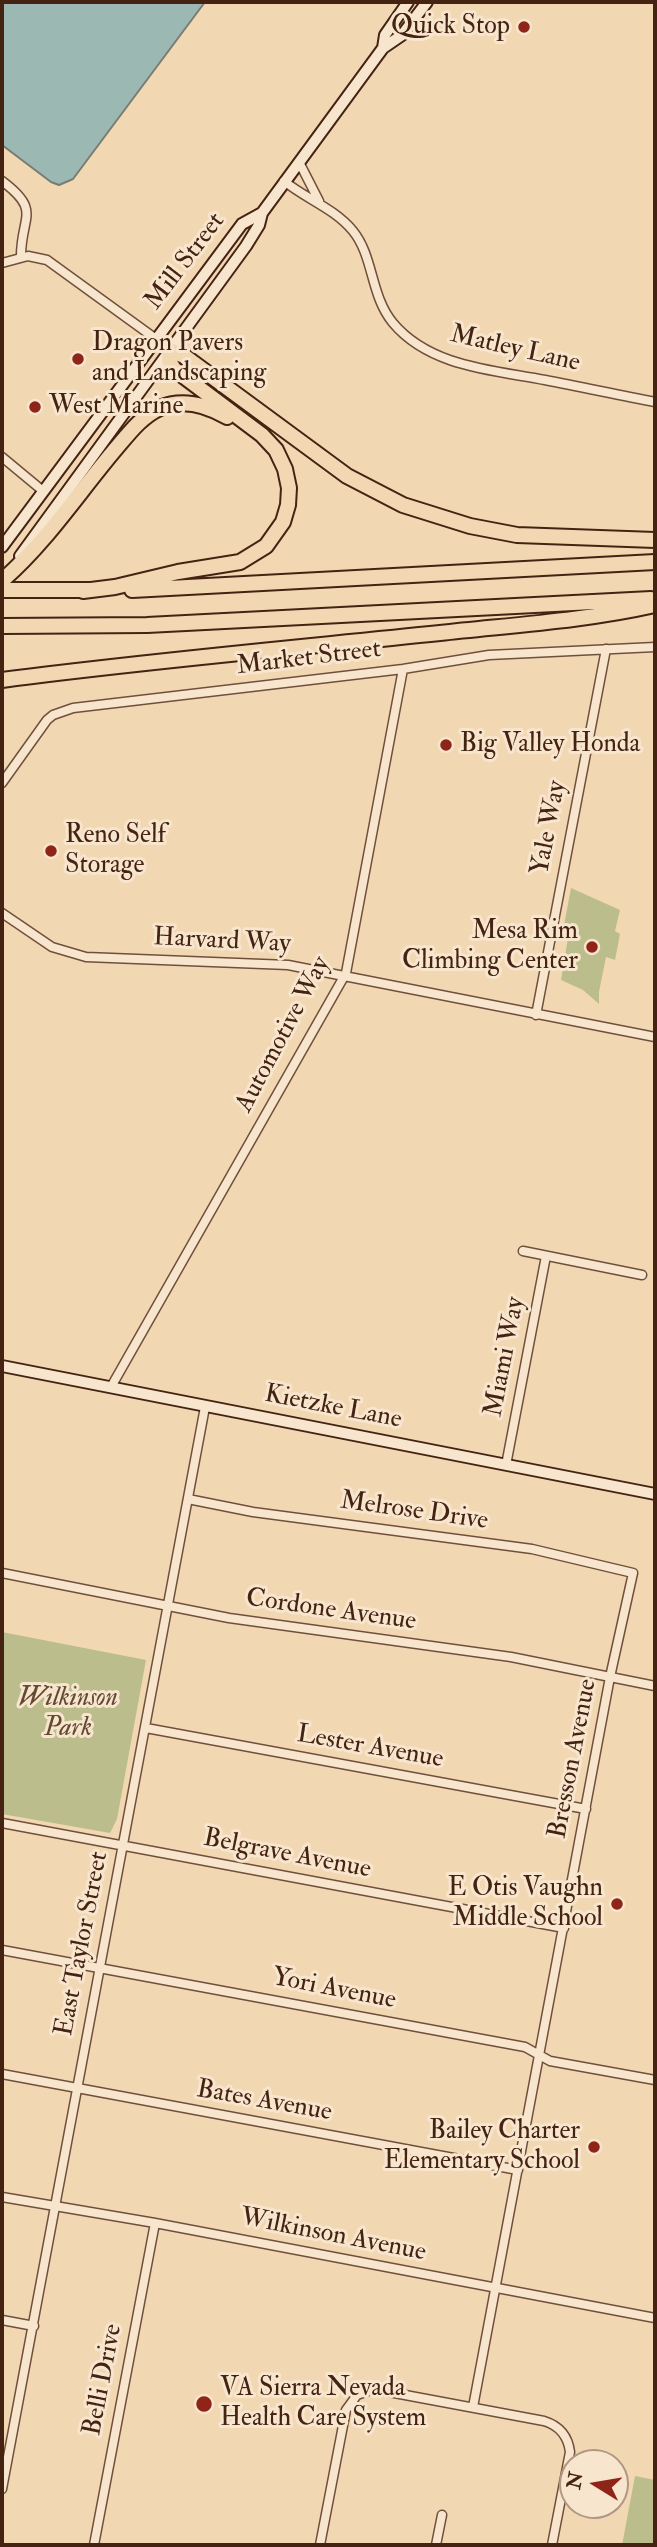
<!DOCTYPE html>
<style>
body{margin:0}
#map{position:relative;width:657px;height:2547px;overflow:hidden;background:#f2d7b3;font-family:"IM FELL Double Pica",serif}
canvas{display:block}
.frame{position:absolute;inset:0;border:4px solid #442313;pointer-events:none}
.north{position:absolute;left:559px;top:2449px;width:70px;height:70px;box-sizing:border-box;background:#f7e5ce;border:2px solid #af9783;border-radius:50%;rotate:281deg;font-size:19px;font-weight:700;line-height:28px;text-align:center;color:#442313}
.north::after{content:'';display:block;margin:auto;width:24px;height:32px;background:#8f2418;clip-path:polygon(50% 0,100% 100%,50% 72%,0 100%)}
</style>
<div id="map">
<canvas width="657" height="2547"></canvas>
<div class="frame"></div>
<div class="north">N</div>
</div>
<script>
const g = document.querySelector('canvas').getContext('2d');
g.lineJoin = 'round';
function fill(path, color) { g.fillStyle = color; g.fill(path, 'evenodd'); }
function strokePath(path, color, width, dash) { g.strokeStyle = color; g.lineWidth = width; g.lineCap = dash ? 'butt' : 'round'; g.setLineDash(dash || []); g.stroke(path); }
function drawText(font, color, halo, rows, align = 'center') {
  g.font = font + ' "IM FELL Double Pica",serif'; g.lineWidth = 6; g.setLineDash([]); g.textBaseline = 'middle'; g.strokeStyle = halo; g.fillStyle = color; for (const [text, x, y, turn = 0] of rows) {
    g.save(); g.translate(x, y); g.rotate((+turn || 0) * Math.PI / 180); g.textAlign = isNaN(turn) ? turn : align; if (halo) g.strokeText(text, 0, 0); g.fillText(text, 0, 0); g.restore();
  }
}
fill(new Path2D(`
 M571,888L620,910L615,931L620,934L615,960L606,957L599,992V1004L583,990L561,980L568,938L562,936Z
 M2,1632L146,1660L117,1819L110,1833L2,1814Z
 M635,2476L655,2480V2545H622Z`), '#bbbe8c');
const water = new Path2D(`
 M2,2H205L73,179L59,185L51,182L2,145Z`);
fill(water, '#9cb8b2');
strokePath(water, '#797c72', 2);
const minor = new Path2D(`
 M299,162L319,201
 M2,181C42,211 21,216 21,256
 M284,181C306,199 334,208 353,231C374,257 370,295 393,323C430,367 493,370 545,380C582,387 618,395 655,402
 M2,263L28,256L47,260L156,339
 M2,457L43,491
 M2,783L47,720L53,715L73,708L403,669L489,655L655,647
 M2,913L52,947L86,957L288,965L655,1037
 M536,1015L606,649
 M523,1251L642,1275
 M111,1387L346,973L403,669
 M506,1465L546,1256
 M188,1499L253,1512L532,1549L633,1573L610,1677L473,2407
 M2,1573L229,1618L511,1657L655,1686
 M146,1728L586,1809
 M2,1823L564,1928
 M2,1950L525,2047L550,2061L655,2080
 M2,2074L518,2170
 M2,2197L155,2223L655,2318
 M2,2320L34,2326
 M2,2489L205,1407
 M94,2545L155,2223
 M320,2545L346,2410L357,2395L373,2389L544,2421C560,2426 568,2436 570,2452L552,2545
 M436,2545L442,2515`);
const secondary = new Path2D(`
 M383,48L385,35L408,2
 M2,547L242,224L262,213
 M20,556L246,246L259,225L262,213L383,48L402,35L427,2
 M2,1366L655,1494`);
const motorway = new Path2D(`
 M4,579C46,542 77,495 113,452C127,436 140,417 160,408C183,398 206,405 227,417
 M2,590H91
 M132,590L655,562
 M83,591L115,587L178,572L240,562L266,546L283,522L288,505L289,488L285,469L276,450L262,435L174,369L169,361L170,350L184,356L347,476L403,505L470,526L517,535L655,540
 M2,626L147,625L651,599
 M2,680C147,661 294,648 440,633C512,625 584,621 655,605`);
strokePath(minor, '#70503b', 11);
strokePath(secondary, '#442313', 14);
strokePath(motorway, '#442313', 18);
strokePath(minor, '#f7e5ce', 8);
strokePath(secondary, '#f7e5ce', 10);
strokePath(motorway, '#f2d7b3', 14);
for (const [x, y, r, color] of [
 [524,27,7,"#8f2418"],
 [78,359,7,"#8f2418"],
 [35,407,7,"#8f2418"],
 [446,745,7,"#8f2418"],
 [51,851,7,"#8f2418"],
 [592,947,7,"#8f2418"],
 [617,1904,7,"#8f2418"],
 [594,2147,7,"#8f2418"],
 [204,2404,9,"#8f2418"]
]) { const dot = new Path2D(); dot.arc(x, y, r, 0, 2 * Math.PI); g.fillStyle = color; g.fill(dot); strokePath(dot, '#f7e5ce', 2.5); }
drawText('26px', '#442313', '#f7e5ce', [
 ["Quick Stop",510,27,"right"],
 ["Dragon Pavers",92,344],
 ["and Landscaping",92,374],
 ["West Marine",49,407],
 ["Big Valley Honda",460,745],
 ["Reno Self",65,836],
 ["Storage",65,866],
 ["Mesa Rim",578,932,"right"],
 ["Climbing Center",578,962,"right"],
 ["E Otis Vaughn",603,1889,"right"],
 ["Middle School",603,1919,"right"],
 ["Bailey Charter",580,2132,"right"],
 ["Elementary School",580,2162,"right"],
 ["VA Sierra Nevada",220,2389],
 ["Health Care System",220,2419]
], 'left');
drawText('26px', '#442313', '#f7e5ce', [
 ["Mill Street",186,262,-53],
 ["Matley Lane",515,350,13],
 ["Market Street",309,659,-7],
 ["Yale Way",550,828,-79],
 ["Harvard Way",222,942,3],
 ["Automotive Way",284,1035,-62],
 ["Miami Way",506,1357,-79],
 ["Kietzke Lane",333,1408,11],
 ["Melrose Drive",414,1512,8],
 ["Cordone Avenue",331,1611,8],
 ["Lester Avenue",370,1748,10],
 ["Bresson Avenue",574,1759,-79],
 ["Belgrave Avenue",287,1855,11],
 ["East Taylor Street",83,1944,-79],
 ["Yori Avenue",334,1990,11],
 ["Bates Avenue",264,2102,10],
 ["Wilkinson Avenue",333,2236,11],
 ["Belli Drive",104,2380,-79]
]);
drawText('italic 26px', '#624a31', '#f7e5ce', [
 ["Wilkinson",68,1699],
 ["Park",68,1729]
]);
</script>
